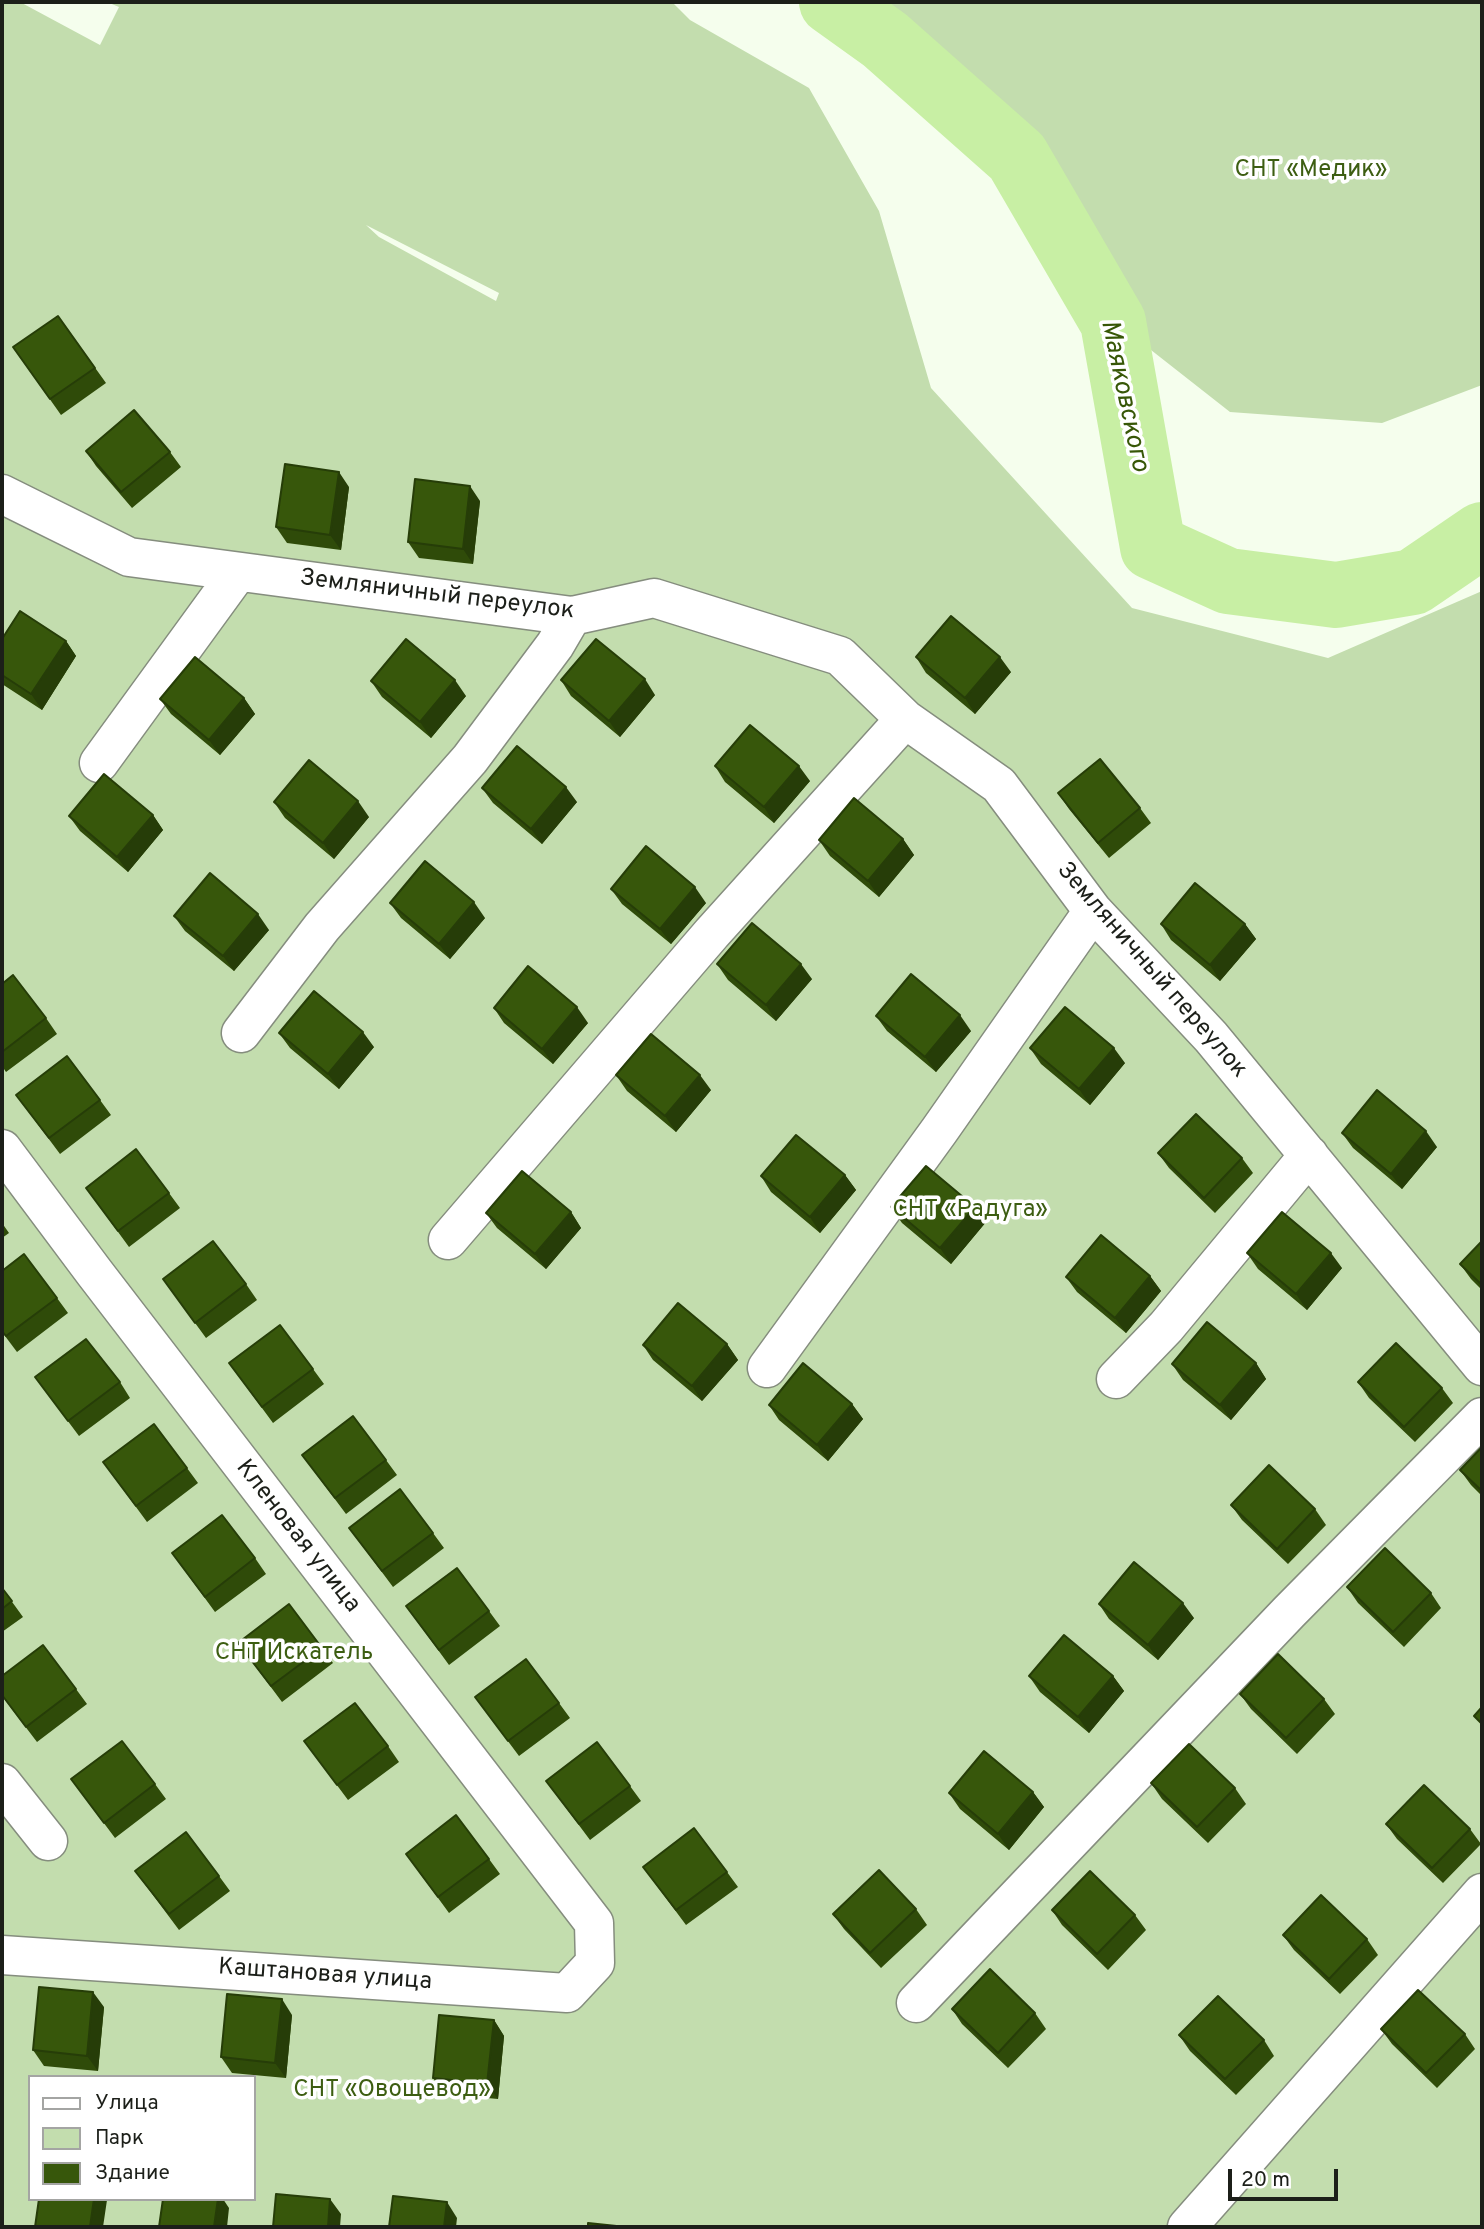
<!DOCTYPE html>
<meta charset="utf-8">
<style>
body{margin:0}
#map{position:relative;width:1484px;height:2229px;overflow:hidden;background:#f5feed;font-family:Overpass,sans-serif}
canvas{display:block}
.frame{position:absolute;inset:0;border:4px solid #1c1f19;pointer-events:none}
.legend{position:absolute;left:28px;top:2075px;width:228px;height:126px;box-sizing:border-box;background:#fff;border:2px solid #a4a5a3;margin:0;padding:9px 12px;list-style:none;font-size:21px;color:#1c1f19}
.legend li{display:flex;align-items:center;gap:14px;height:35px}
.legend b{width:35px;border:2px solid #a4a5a3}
.scale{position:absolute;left:1228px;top:2169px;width:110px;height:32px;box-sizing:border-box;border:4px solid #1c1f19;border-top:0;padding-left:9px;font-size:21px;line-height:24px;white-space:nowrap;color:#1c1f19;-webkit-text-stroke:5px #fff;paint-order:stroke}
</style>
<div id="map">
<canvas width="1484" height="2229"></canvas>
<div class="frame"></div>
<ul class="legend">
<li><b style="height:9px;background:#fff"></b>Улица</li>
<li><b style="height:19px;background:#c3ddae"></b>Парк</li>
<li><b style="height:19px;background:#37570b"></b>Здание</li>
</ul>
<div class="scale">20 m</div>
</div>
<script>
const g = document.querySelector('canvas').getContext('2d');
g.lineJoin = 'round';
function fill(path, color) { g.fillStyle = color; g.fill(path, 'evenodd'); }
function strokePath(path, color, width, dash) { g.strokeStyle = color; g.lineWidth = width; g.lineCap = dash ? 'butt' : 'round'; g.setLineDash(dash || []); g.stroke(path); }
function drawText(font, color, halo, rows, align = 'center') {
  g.font = font + ' Overpass,sans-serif'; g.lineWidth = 7; g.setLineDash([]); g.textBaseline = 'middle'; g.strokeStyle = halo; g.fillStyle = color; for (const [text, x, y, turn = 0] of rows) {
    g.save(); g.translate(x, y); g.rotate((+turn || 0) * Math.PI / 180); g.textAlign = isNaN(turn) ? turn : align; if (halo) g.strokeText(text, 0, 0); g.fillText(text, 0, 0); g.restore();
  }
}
fill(new Path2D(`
 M2,2H20L100,45L119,7L107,2H672L690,20L809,88L879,211L931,388L1132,608L1328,658L1482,591V2227H2ZM366,225L499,293L496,301L379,237ZM30,2077H254V2199H30Z
 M870,2H1482V385L1382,423L1230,412L1151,350L1115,276L1034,237L984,110L950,55Z`), '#c3ddae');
strokePath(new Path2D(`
 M832,2L885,40L1017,157L1113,322L1153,547L1228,581L1336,595L1413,582L1482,535`), '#c8efa4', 66);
const minor = new Path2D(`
 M2,494L129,557L572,616L654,598L840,656L905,719L999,785L1093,911L1211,1037L1482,1366
 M99,763L238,572
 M241,1033L322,927L470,759L555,645L572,616
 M2,1149L94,1272L594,1923L595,1963L567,1993L2,1955
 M448,1240L712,933L905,719
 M767,1368L939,1131L1093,911
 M1116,1379L1166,1327L1309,1155
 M2,1783L48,1841
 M916,2003L1289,1612L1482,1417
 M1187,2227L1482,1893`);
strokePath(minor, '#858d7e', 41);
strokePath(minor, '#fff', 38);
fill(new Path2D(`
 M58,316L106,383L61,415L13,347Z
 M86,451L170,452L181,467L132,508L96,466Z
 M349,487L341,550L287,543L276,527Z
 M480,501L473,564L419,558L408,542Z
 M2,639L66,641L76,656L42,710L2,684Z
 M916,657L1011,672L975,714L926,673Z
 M561,680L655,695L620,737L571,696Z
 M371,681L466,696L431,738L382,697Z
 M244,698L255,714L220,755L171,714L160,699Z
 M715,766L810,781L774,823L725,782Z
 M482,788L577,802L542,844L493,803Z
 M1058,793L1140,808L1151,823L1109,858L1069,809Z
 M274,802L369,817L334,859L285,818Z
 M153,815L163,830L128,872L80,831L69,816Z
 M903,839L914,855L879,897L830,856L819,840Z
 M611,889L706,903L671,944L622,904Z
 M390,903L485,918L450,959L401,918Z
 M174,916L269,930L234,971L185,931Z
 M1161,924H1245L1256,939L1220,981L1171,940Z
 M717,964L812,979L776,1021L728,980Z
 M2,984L46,1018L57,1034L6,1072L2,1066Z
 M494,1008L588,1023L553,1064L504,1023Z
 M876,1016L971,1031L936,1072L887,1031Z
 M279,1033L374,1047L339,1089L290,1048Z
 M1030,1048L1125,1063L1090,1105L1041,1064Z
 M616,1075L711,1090L676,1132L627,1091Z
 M16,1095L100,1100L111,1115L60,1154Z
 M1342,1133L1437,1147L1402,1189L1353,1148Z
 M1158,1153L1242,1158L1253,1173L1215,1213L1169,1168Z
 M845,1175L856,1190L820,1233L771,1192L761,1176Z
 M86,1188L169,1193L180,1208L129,1247Z
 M891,1207L986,1222L951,1264L902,1223Z
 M571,1212L581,1228L546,1269L497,1228L486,1213Z
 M2,1223L9,1233L2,1238Z
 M1482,1241V1290L1471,1279L1460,1264Z
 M1247,1253L1342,1268L1307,1310L1258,1269Z
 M2,1271L57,1298L68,1313L17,1352L2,1332Z
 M1150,1276L1161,1291L1126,1333L1077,1292L1066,1277Z
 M163,1279L246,1284L257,1300L206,1338Z
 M727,1344L738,1360L702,1401L653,1360L643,1345Z
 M229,1363L313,1369L324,1384L273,1423Z
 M1256,1363L1266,1379L1231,1420L1183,1380L1172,1364Z
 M35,1377L120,1382L130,1398L79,1436Z
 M1358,1382L1442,1388L1453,1403L1415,1442L1369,1398Z
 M852,1404L863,1419L828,1461L779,1420L769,1405Z
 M1482,1447V1496L1471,1485L1460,1470Z
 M302,1455L386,1460L397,1475L346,1514Z
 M103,1462L187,1468L198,1483L147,1522Z
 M1231,1505L1315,1509L1326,1525L1288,1564L1242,1520Z
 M349,1528L433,1533L444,1548L393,1587Z
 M172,1553L255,1558L266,1574L215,1612Z
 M1347,1587L1431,1593L1441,1608L1404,1647L1358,1603Z
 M2,1588L23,1617L2,1632Z
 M1099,1604L1194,1618L1158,1660L1109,1619Z
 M406,1606L489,1611L500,1626L449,1665Z
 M238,1643L322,1648L333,1663L282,1702Z
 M2,1676L76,1689L87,1704L37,1742L2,1696Z
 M1029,1676H1113L1124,1691L1089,1733L1040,1692Z
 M1240,1694L1324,1699L1335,1714L1297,1754L1251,1709Z
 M475,1697L559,1703L570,1718L519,1756Z
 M304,1741L388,1746L399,1762L348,1800Z
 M71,1779L155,1784L166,1799L115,1838Z
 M546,1781L630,1786L641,1801L590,1840Z
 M1151,1783L1235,1788L1246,1804L1208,1843L1162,1799Z
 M1033,1792L1044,1807L1009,1850L960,1809L949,1793Z
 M1386,1824L1470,1829L1481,1844L1443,1883L1397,1839Z
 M406,1854L489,1859L500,1874L449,1913Z
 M643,1867L727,1872L738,1887L686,1925Z
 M135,1871L219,1876L230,1891L179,1930Z
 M916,1909L927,1925L881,1968L844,1929L833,1914Z
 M1052,1910L1135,1915L1146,1930L1108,1970L1062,1925Z
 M1283,1935L1367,1939L1378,1955L1340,1994L1294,1950Z
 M104,2007L98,2071L44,2066L33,2050Z
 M952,2009L1035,2013L1046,2029L1008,2068L962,2024Z
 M292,2015L286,2078L232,2073L221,2057Z
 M494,2020L504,2036L498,2099L444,2094L433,2078Z
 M1381,2029L1465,2034L1475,2049L1437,2088L1392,2044Z
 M1179,2035L1264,2040L1274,2056L1236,2095L1190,2051Z`), '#2f4b09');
fill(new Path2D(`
 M339,472L349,487L341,550L330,535Z
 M470,486L480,501L473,564L463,549Z
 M66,641L76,656L42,710L31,694Z
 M1000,657L1011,672L975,714L965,698Z
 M645,679L655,695L620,737L609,721Z
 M455,680L466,696L431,738L420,722Z
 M244,698L255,714L220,755L209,740Z
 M799,766L810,781L774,823L764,807Z
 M566,787L577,802L542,844L531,829Z
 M358,801L369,817L334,859L323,843Z
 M153,815L163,830L128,872L117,857Z
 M903,839L914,855L879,897L868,881Z
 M695,887L706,903L671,944L660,929Z
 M474,902L485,918L450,959L439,944Z
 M258,914L269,930L234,971L223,956Z
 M1245,924L1256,939L1220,981L1210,965Z
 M801,964L812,979L776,1021L766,1005Z
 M577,1007L588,1023L553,1064L542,1049Z
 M960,1015L971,1031L936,1072L925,1057Z
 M363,1032L374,1047L339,1089L328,1074Z
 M1114,1048L1125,1063L1090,1105L1079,1089Z
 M700,1075L711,1090L676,1132L665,1116Z
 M1426,1131L1437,1147L1402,1189L1391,1174Z
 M845,1175L856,1190L820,1233L810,1217Z
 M975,1207L986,1222L951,1264L940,1248Z
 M571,1212L581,1228L546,1269L535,1254Z
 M1331,1253L1342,1268L1307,1310L1296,1294Z
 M1150,1276L1161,1291L1126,1333L1115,1318Z
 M727,1344L738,1360L702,1401L692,1386Z
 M1256,1363L1266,1379L1231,1420L1220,1405Z
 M852,1404L863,1419L828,1461L817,1445Z
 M1183,1603L1194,1618L1158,1660L1148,1645Z
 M1113,1676L1124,1691L1089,1733L1078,1717Z
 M1033,1792L1044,1807L1009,1850L998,1834Z
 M93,1992L104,2007L98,2071L87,2056Z
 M282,1999L292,2015L286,2078L275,2063Z
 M494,2020L504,2036L498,2099L487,2084Z
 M94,2199L107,2200L103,2227H90Z
 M218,2199H223L229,2208L227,2227H214Z
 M330,2199L341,2214L340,2227H328Z
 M447,2202L457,2218L456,2227H444Z`), '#263d08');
const building = new Path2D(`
 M58,316L95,368L50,399L13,347Z
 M134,410L170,452L121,492L86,451Z
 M285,464L339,472L330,535L276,527Z
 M415,479L470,486L463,549L408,542Z
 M20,611L66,641L31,694L2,675V639Z
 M951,616L1000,657L965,698L916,657Z
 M406,639L455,680L420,722L371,681Z
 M596,639L645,679L609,721L561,680Z
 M195,657L244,698L209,740L160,699Z
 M750,725L799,766L764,807L715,766Z
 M517,746L566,787L531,829L482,788Z
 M1100,759L1140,808L1098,843L1058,793Z
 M309,760L358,801L323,843L274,802Z
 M104,774L153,815L117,857L69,816Z
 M854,798L903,839L868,881L819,840Z
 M646,846L695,887L660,929L611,889Z
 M425,861L474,902L439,944L390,903Z
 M210,873L258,914L223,956L174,916Z
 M1195,883L1245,924L1210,965L1161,924Z
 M752,923L801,964L766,1005L717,964Z
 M528,966L577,1007L542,1049L494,1008Z
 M911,974L960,1015L925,1057L876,1016Z
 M13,975L46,1018L2,1052V984Z
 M314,991L363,1032L328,1074L279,1033Z
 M1065,1007L1114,1048L1079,1089L1030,1048Z
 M651,1034L700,1075L665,1116L616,1075Z
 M67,1056L100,1100L49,1138L16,1095Z
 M1377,1090L1426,1131L1391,1174L1342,1133Z
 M1196,1114L1242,1158L1204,1198L1158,1153Z
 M796,1135L845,1175L810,1217L761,1176Z
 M136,1149L169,1193L118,1231L86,1188Z
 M926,1166L975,1207L940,1248L891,1207Z
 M522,1171L571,1212L535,1254L486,1213Z
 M1282,1212L1331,1253L1296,1294L1247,1253Z
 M1101,1235L1150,1276L1115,1318L1066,1277Z
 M213,1241L246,1284L195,1323L163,1279Z
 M1482,1241V1285L1460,1264Z
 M24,1254L57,1298L6,1336L2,1331V1271Z
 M678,1303L727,1344L692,1386L643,1345Z
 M1207,1322L1256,1363L1220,1405L1172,1364Z
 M280,1325L313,1369L262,1407L229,1363Z
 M86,1339L120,1382L68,1421L35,1377Z
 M1396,1343L1442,1388L1404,1427L1358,1382Z
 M803,1363L852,1404L817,1445L769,1405Z
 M353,1416L386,1460L335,1498L302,1455Z
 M154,1424L187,1468L136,1506L103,1462Z
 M1482,1447V1491L1460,1470Z
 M1269,1465L1315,1509L1277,1549L1231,1505Z
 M400,1489L433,1533L382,1571L349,1528Z
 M222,1515L255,1558L205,1597L172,1553Z
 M1385,1548L1431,1593L1393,1632L1347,1587Z
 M1134,1562L1183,1603L1148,1645L1099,1604Z
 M457,1568L489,1611L439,1650L406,1606Z
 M2,1588L12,1601L2,1609Z
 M289,1604L322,1648L271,1686L238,1643Z
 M1064,1635L1113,1676L1078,1717L1029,1676Z
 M43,1645L76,1689L26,1727L2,1695V1676Z
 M1278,1654L1324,1699L1286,1738L1240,1694Z
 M526,1659L559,1703L508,1741L475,1697Z
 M355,1703L388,1746L337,1785L304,1741Z
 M1482,1707V1724L1474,1716Z
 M122,1741L155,1784L104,1823L71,1779Z
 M597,1742L630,1786L579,1824L546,1781Z
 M1189,1744L1235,1788L1197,1827L1151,1783Z
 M984,1751L1033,1792L998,1834L949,1793Z
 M1424,1785L1470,1829L1432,1868L1386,1824Z
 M456,1815L489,1859L438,1897L406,1854Z
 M694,1828L727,1872L676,1910L643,1867Z
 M186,1832L219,1876L169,1914L135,1871Z
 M879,1870L916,1909L870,1953L833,1914Z
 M1090,1871L1135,1915L1097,1954L1052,1910Z
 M1321,1895L1367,1939L1329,1979L1283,1935Z
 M990,1969L1035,2013L998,2053L952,2009Z
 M39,1987L93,1992L87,2056L33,2050Z
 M1418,1990L1465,2034L1426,2073L1381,2029Z
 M227,1994L282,1999L275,2063L221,2057Z
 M1218,1996L1264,2040L1225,2079L1179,2035Z
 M439,2015L494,2020L487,2084L433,2078Z
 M276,2194L330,2199L328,2227H273Z
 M393,2196L447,2202L444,2227H389Z
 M39,2199H94L90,2227H35Z
 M163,2199H218L214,2227H159Z
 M588,2223L626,2227H588Z`);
fill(building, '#37570b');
strokePath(building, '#263d08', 2);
drawText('24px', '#3d5e12', '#fff', [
 ["СНТ «Медик»",1311,171],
 ["СНТ «Радуга»",970,1211],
 ["СНТ Искатель",294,1654],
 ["СНТ «Овощевод»",392,2091]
]);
drawText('24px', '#1c1f19', '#fff', [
 ["Земляничный переулок",437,596,7],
 ["Земляничный переулок",1151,971,49],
 ["Кленовая улица",297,1537,52],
 ["Каштановая улица",325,1976,4]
]);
drawText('italic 26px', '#375707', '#fff', [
 ["Маяковского",1123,396,78]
]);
</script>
